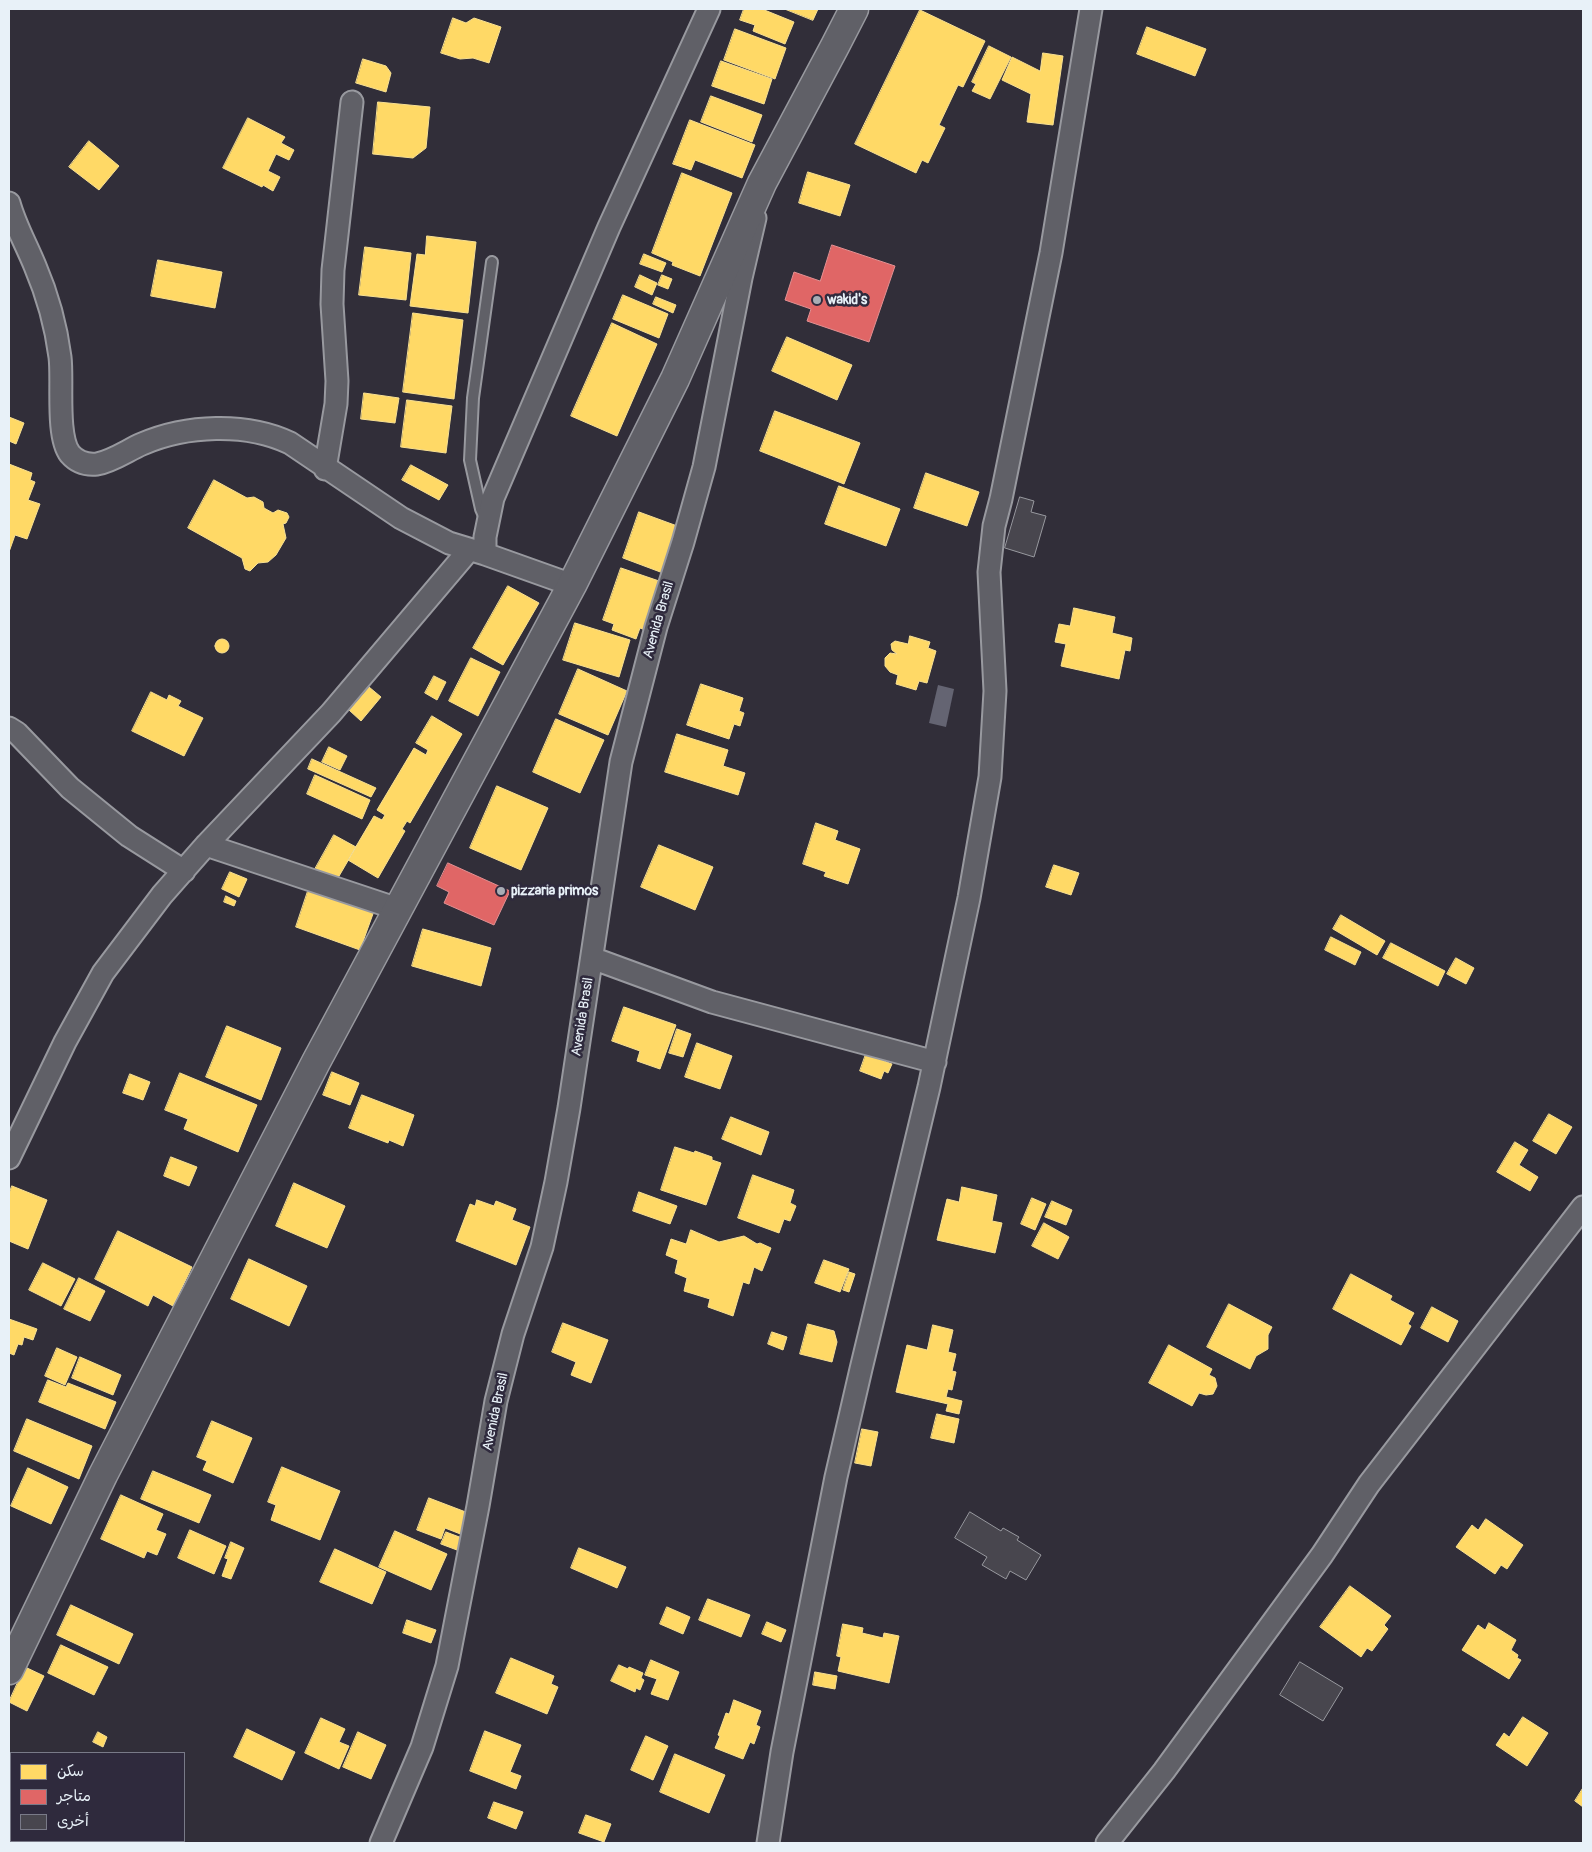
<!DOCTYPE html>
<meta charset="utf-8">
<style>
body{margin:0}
#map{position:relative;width:1592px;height:1852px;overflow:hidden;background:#312e39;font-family:Pangolin,"Playpen Sans Arabic",sans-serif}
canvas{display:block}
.frame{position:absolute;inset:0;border:10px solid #e8f1f8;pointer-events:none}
.legend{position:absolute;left:10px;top:1752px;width:175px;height:90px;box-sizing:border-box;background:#2f2a3d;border:1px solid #797a88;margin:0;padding:6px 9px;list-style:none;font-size:15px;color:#e8f1f8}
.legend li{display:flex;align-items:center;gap:10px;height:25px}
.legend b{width:25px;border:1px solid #797a88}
</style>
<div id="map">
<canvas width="1592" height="1852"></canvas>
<div class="frame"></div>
<ul class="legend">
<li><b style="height:14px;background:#ffd966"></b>سكن</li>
<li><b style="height:14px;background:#e06666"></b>متاجر</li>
<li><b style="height:14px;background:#48464e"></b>أخرى</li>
</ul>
</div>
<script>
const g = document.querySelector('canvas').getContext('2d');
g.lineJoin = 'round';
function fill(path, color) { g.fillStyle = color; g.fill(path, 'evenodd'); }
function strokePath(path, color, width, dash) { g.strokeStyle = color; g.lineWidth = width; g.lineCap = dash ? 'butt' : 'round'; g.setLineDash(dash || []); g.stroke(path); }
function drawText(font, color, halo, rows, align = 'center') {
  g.font = font + ' Pangolin,sans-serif'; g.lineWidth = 5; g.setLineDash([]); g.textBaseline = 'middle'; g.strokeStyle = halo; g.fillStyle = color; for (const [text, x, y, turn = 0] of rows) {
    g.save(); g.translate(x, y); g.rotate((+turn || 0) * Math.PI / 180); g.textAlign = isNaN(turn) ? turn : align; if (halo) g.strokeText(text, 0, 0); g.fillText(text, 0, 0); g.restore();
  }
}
fill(new Path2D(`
 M938,685L954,689L946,727L929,723Z`), '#646472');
const homes = new Path2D(`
 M744,9H762L794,22L785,44L753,31L755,25L740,20Z
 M785,9H818L813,20Z
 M920,10L985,41L963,87L958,85L939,125L945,128L928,163L922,160L916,173L855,144Z
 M453,18L466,23L474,18L501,27L489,63L473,58L460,59L441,53Z
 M1147,27L1206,49L1195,76L1137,54Z
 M735,29L786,48L775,79L724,60Z
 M989,46L1011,57L990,99L972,91L976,84L972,82Z
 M1043,53L1063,56L1053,125L1027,122L1031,94L1002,80L1012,57L1040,71Z
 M363,59L386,66L391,73L386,92L356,83Z
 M721,61L772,79L764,104L712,86Z
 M711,96L762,115L752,142L701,122Z
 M378,102L430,107L426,148L413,158L373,154Z
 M248,118L285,137L281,143L294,150L289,160L276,154L268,171L280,177L273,191L263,185L262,187L223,168Z
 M690,120L755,145L742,178L695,160L691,170L673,164Z
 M89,141L119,166L99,190L69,167Z
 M808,172L850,185L840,216L799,203Z
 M682,173L732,193L700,276L672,265L673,262L652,253Z
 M427,236L476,242L468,313L410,306L417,254L425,255Z
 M365,247L411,253L406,300L359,295Z
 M644,254L666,263L662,272L640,264Z
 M158,260L222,272L215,308L151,296Z
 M640,275L657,283L652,295L635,287Z
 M662,275L672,279L668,289L658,285Z
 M623,295L668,314L659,338L613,319Z
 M656,297L676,305L673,313L653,304Z
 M413,313L463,320L454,399L403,392Z
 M612,323L657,344L617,436L571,416Z
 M787,337L852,365L837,400L772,371Z
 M364,393L399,398L395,423L361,419Z
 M407,400L452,406L446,453L401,447Z
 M775,411L860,443L844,484L760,451Z
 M9,417L24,423L16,444L9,441Z
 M9,464L32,473L30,480L35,482L28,500L40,504L27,539L15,535L9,552Z
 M411,465L448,485L439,500L402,480Z
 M926,473L979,492L967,526L914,508Z
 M214,480L247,498L254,497L263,502L264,508L273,513L278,510L287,513L289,517L286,523L283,524L286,538L276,555L268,562L258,563L250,571L245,569L242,558L188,528Z
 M839,486L900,509L886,546L825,524Z
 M639,512L680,527L663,573L623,558Z
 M621,568L662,582L645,630L640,628L636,639L612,630L614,624L603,620Z
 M508,586L539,603L503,665L473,648Z
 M1074,608L1115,617L1112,633L1132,638L1130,651L1125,650L1119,679L1061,666L1066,644L1055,642L1059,624L1070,626Z
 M575,623L630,640L619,677L563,660Z
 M910,636L930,642L928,648L936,651L927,683L919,681L916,690L896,684L898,675L890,672L885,666V658L890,653L897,654L892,650L891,644L895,641L908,644Z
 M215 646a7 7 0 1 1 14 0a7 7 0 1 1-14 0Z
 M471,658L500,672L478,716L449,701Z
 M578,669L627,691L608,735L559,714Z
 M434,676L446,682L437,700L425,693Z
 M701,684L743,698L739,711L744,713L740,726L734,724L729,739L687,725Z
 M369,687L381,697L361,721L349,710Z
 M151,692L167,700L169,695L181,701L178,706L203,718L184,756L132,731Z
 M432,716L462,734L410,823L407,821L402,829L405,831L378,878L348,860L374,816L382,820L385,815L377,810L414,748L426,755L428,750L416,743Z
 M556,719L604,740L580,793L533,772Z
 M677,734L728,750L723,766L745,773L738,795L665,772Z
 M329,747L347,756L340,770L322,762Z
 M312,759L376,788L371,797L308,769Z
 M315,775L370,800L362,819L307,794Z
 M497,786L548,808L521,870L470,848Z
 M816,823L838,831L835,840L860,849L848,884L824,876L826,872L803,864Z
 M334,835L356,847L335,883L314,871Z
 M659,845L713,867L695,910L641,887Z
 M1054,865L1079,873L1071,895L1046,887Z
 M230,872L247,879L239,897L222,889Z
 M309,888L374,911L360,950L296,927Z
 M226,896L236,901L234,906L224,902Z
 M1341,915L1385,941L1377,955L1333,929Z
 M423,929L491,948L481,986L412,966Z
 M1331,937L1361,952L1355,965L1325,950Z
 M1391,943L1445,971L1438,986L1383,958Z
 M1456,958L1474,968L1466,984L1447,974Z
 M624,1007L676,1025L660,1069L637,1061L640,1051L612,1041Z
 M227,1026L281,1048L261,1100L206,1077Z
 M677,1029L691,1034L683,1057L669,1053Z
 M697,1043L732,1056L720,1089L685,1077Z
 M866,1054L892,1064L888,1073L884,1071L881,1079L860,1071Z
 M332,1072L359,1083L350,1105L323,1095Z
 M180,1073L257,1105L238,1152L184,1129L188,1119L165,1110Z
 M130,1074L150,1082L143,1100L123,1093Z
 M362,1095L414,1115L403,1146L389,1140L388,1143L349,1128Z
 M1549,1114L1572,1127L1556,1154L1533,1141Z
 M731,1117L769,1132L761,1155L722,1139Z
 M1515,1142L1528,1150L1519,1165L1538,1177L1530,1191L1497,1172Z
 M675,1147L694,1153L695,1151L712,1157V1160L721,1163L706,1205L661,1190Z
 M171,1157L197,1167L189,1186L164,1176Z
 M753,1175L794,1190L790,1203L796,1206L790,1221L784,1219L779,1233L738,1218Z
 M294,1183L345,1206L327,1248L276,1226Z
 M12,1186L47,1200L28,1249L9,1241V1194Z
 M962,1187L997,1195L992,1221L1002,1223L995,1253L937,1240L947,1199L959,1202Z
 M639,1192L677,1206L670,1224L633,1211Z
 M1032,1198L1046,1204L1035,1230L1021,1224Z
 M477,1200L494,1206L496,1201L516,1209L512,1220L530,1227L516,1265L456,1241L470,1204L475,1206Z
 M1052,1201L1072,1210L1066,1225L1045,1217Z
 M1044,1223L1069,1237L1058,1259L1032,1246Z
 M691,1230L719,1242L744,1236L757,1244L760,1243L771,1248L762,1271L754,1267L749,1284L743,1282L733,1316L708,1307L710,1299L684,1291L687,1278L675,1273L678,1260L666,1255L671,1239L686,1244Z
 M118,1231L192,1267L173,1306L153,1295L148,1306L95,1279Z
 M249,1259L307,1286L289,1326L231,1299Z
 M824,1260L849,1269L840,1292L815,1283Z
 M43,1263L75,1279L61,1306L29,1290Z
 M849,1272L855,1274L849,1292L843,1290Z
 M1351,1274L1392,1296L1390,1300L1414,1313L1408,1324L1411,1326L1401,1345L1333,1309Z
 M79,1278L105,1291L90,1321L64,1309Z
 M1229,1304L1272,1327L1268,1335V1349L1256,1356L1250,1369L1207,1347Z
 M1432,1307L1458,1321L1448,1342L1421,1328Z
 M9,1319L37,1329L33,1340L24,1337L22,1345L18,1344L14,1355L9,1353Z
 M563,1323L608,1340L591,1383L571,1375L576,1362L552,1352Z
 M808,1324L834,1331L837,1342L832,1362L800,1354Z
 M933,1325L953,1330L948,1352L956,1354L952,1371L956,1372L952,1390L948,1389L946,1397L962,1401L959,1414L946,1411L948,1404L896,1392L907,1345L927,1350Z
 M772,1332L787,1337L783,1350L768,1344Z
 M1169,1345L1212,1369L1209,1375L1215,1378L1217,1386L1213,1394L1206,1395L1199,1393L1192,1406L1149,1383Z
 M57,1348L77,1357L65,1385L45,1376Z
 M80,1357L121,1375L113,1395L72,1378Z
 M48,1380L66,1387L68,1383L116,1402L105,1429L39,1402Z
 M937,1414L959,1419L954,1443L931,1438Z
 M27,1419L92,1446L79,1479L14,1451Z
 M212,1421L252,1438L233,1483L203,1470L207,1461L197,1457Z
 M862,1429L878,1432L871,1466L855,1463Z
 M282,1467L340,1491L320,1540L271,1520L276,1505L268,1502Z
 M28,1468L68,1487L51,1524L11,1506Z
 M153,1471L211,1495L199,1523L141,1499Z
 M121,1495L163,1514L156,1530L166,1534L157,1555L147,1551L144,1558L101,1539Z
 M429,1498L471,1514L463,1535L445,1528L441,1539L417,1530Z
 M1486,1519L1523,1545L1507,1569L1501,1565L1495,1574L1456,1547L1472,1525L1478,1530Z
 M190,1530L226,1546L214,1574L178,1558Z
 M395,1531L447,1554L431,1590L379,1567Z
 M446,1532L462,1538L457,1550L441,1544Z
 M231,1542L244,1548L231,1579L222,1576L228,1559L225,1558Z
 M579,1548L626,1567L617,1588L571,1568Z
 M335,1549L386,1572L372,1604L320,1582Z
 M1350,1586L1391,1616L1384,1625L1388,1629L1372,1651L1367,1648L1361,1657L1320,1627Z
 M708,1599L750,1615L741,1637L699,1620Z
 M71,1605L133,1634L119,1664L57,1635Z
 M667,1607L690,1617L683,1634L660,1624Z
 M407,1620L436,1630L431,1643L403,1633Z
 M767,1622L786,1630L781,1642L762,1634Z
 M1489,1623L1516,1640L1511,1650L1518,1655L1517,1658L1521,1660L1509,1679L1462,1650L1478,1625L1485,1630Z
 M843,1624L863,1628L862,1633L883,1638L884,1633L899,1636L889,1683L838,1671L841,1657L837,1656Z
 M61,1645L108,1667L94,1695L48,1673Z
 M511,1658L554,1676L551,1684L558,1687L547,1714L496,1693Z
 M651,1660L679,1672L668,1700L651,1694L657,1679L645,1675Z
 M619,1665L628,1669L629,1667L643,1673L641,1678L644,1680L640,1690L636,1688L635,1692L611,1681Z
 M25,1667L44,1676L27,1711L9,1702Z
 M815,1672L837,1676L835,1689L813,1685Z
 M734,1700L761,1711L756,1725L760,1727L754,1744L750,1742L743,1759L715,1748L720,1736L718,1735L726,1713L729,1714Z
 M1523,1717L1548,1733L1527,1766L1496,1745L1504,1733L1509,1737Z
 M321,1718L345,1729L339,1742L349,1746L339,1769L305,1753Z
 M247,1729L295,1752L282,1780L234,1757Z
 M485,1731L521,1745L510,1772L521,1776L516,1789L470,1771Z
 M98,1732L107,1737L103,1747L93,1742Z
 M358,1732L386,1745L371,1779L343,1767Z
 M646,1736L668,1746L653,1780L631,1770Z
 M675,1754L725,1775L709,1813L660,1792Z
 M9,1776L11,1778V1806L9,1805Z
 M1583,1788V1807L1575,1801Z
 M494,1802L523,1812L516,1829L488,1818Z
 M586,1815L611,1824L604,1842L579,1833Z
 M18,1841H50L55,1843H17Z`);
fill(homes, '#ffd966');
strokePath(homes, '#f8e092', 1);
const shops = new Path2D(`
 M832,245L895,266L869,342L807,321L811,309L785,300L794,272L820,281Z
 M448,863L510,891L494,925L444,903L449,892L437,886Z`);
fill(shops, '#e06666');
strokePath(shops, '#e29092', 1);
const building = new Path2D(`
 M1020,497L1034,501L1031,512L1046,516L1034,557L1005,548Z
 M970,1512L1001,1531L1003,1528L1019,1537L1017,1540L1041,1555L1026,1580L1010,1571L1006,1579L982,1565L987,1557L955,1538Z
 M1300,1662L1343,1688L1323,1721L1280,1695Z`);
fill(building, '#48464e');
strokePath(building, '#98999f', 1);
const lane = new Path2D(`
 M486,520L481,509L470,460L473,398L492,262`);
const street = new Path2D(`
 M9,203C15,225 26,244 35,266C47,294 56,326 60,357C63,380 56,436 70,454C77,462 87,465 97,464C113,461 128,450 142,444C186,425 246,422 290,443L401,518L449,543L485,554
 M325,469L336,404L337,381L332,304L333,270L352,102
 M572,585L485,554V537L493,498L609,227L709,9
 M9,728L17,733L70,788L129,836L184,871
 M206,845L398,909
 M592,958L712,1002L935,1062
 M9,1158L65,1042L103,973L162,895L206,845L331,713L469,550
 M381,1843L422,1747L447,1666L478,1506L496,1401L513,1334L542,1247L556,1182L569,1108L621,762L656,627L683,542L704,467L741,278L755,218
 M768,1843L782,1752L836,1477L861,1369L929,1087L969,898L990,777L995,691L989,572L994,526L1001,499L1051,253L1091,9
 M1107,1843L1164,1771L1322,1555L1369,1484L1583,1207`);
const secondary = new Path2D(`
 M9,1670L103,1475L316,1062L572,585L675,379L762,183L835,46L854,9`);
strokePath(lane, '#98999f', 14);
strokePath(street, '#98999f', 25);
strokePath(secondary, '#98999f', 31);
strokePath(lane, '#606067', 10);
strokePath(street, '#606067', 21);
strokePath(secondary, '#606067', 28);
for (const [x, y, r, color] of [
 [817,300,5,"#a8adb5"],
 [501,891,5,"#a8adb5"]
]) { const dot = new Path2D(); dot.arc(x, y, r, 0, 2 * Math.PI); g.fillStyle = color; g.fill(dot); strokePath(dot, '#2f2a3d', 2); }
drawText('bold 14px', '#e8f1f8', '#2f2a3d', [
 ["wakid's",827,300],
 ["pizzaria primos",511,891]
], 'left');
drawText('14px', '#e8f1f8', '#2f2a3d', [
 ["Avenida Brasil",659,620,-74],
 ["Avenida Brasil",583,1017,-81],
 ["Avenida Brasil",496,1412,-78]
]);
</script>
